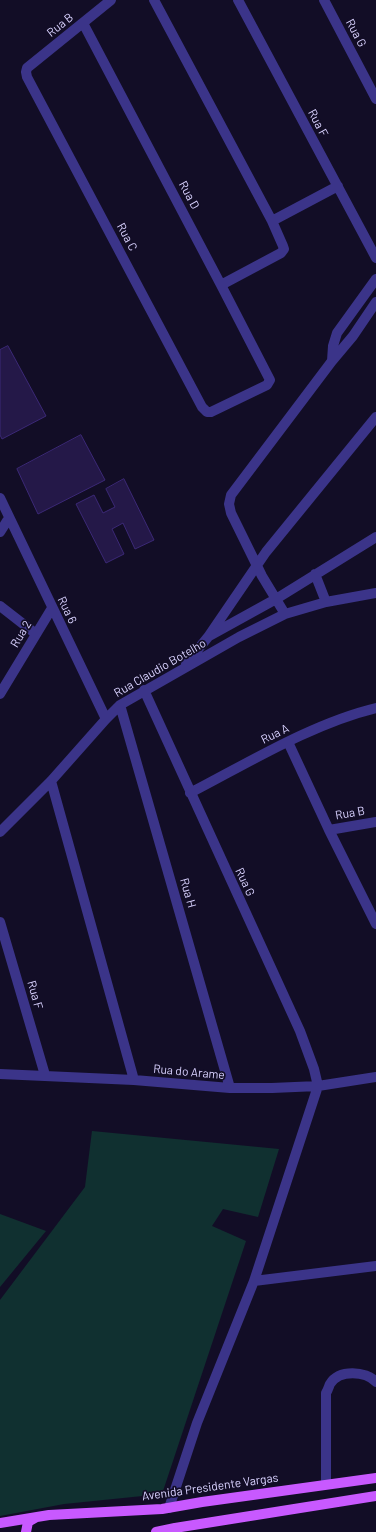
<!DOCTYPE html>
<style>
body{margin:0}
canvas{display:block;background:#120d26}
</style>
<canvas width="376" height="1532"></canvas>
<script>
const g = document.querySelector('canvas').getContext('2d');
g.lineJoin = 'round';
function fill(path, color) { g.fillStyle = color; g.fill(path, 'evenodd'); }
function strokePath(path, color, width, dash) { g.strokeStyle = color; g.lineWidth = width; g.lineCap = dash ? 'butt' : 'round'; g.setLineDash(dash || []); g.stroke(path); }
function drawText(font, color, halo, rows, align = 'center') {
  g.font = font + ' Barlow,sans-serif'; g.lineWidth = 3.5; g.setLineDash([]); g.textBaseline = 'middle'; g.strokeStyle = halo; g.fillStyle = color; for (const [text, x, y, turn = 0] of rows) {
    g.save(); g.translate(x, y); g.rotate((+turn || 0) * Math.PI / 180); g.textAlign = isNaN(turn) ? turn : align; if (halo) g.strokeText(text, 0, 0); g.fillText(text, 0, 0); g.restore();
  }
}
fill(new Path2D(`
 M92,1131L279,1149L258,1217L223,1209L212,1226L246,1241L162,1494L64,1504L0,1516V1300L85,1187Z
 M0,1214L46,1231L0,1287Z`), '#103030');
const building = new Path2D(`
 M8,346L46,416L2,439L0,435V350Z
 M81,435L105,480L38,514L17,469Z
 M124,479L154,540L135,549L123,523L112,529L124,554L106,563L76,504L94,495L103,513L115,507L106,489Z`);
fill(building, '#241848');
strokePath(building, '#3b2876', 1);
strokePath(new Path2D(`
 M154,0L272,221L283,246L284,249L281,253L221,285
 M238,0L376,258
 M324,0L376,99
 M83,23L221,285L270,380L267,385L211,412H207L202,407L27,77L26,72L27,68L111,0
 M272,221L338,186
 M332,361L333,346L337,333L376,279
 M0,498L106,719
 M0,532L7,521
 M315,574L326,602
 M0,606L36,634
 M285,614L262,576L231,513L229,504L231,495L332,361L353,336L376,302
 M209,636L276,599L376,537
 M186,664L208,637L266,552L376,417
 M144,690L300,1031L314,1069L318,1086L254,1281L197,1423L169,1508
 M0,694L52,608
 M120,705L230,1088
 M288,742L329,830L376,924
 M51,781L134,1080
 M190,793C248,763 313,723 376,708
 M329,830L376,822
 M0,832L51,781L106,719L120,705L239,637L285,614L326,602L376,593
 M0,922L45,1075
 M0,1074L134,1080L230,1088H272L318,1086L376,1077
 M254,1281L376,1266
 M326,1484V1393C328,1390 329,1386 330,1384C339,1369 366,1371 376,1382`), '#3b3489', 10);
strokePath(new Path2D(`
 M0,1523L49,1515L162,1509L202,1502L376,1478
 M26,1532L28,1522L35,1518
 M156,1532L175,1528L376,1496`), '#c859ff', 10);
drawText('12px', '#d9d2ff', '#120d26', [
 ["Rua B",60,25,-39],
 ["Rua G",356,33,62],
 ["Rua F",318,123,62],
 ["Rua D",189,195,62],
 ["Rua C",127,237,62],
 ["Rua 6",67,610,64],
 ["Rua 2",21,634,-59],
 ["Rua Claudio Botelho",160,668,-30],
 ["Rua A",275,734,-26],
 ["Rua B",350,813,-10],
 ["Rua G",245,882,65],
 ["Rua H",188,893,74],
 ["Rua F",35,995,74],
 ["Rua do Arame",189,1072,5],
 ["Avenida Presidente Vargas",210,1487,-8]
]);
</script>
